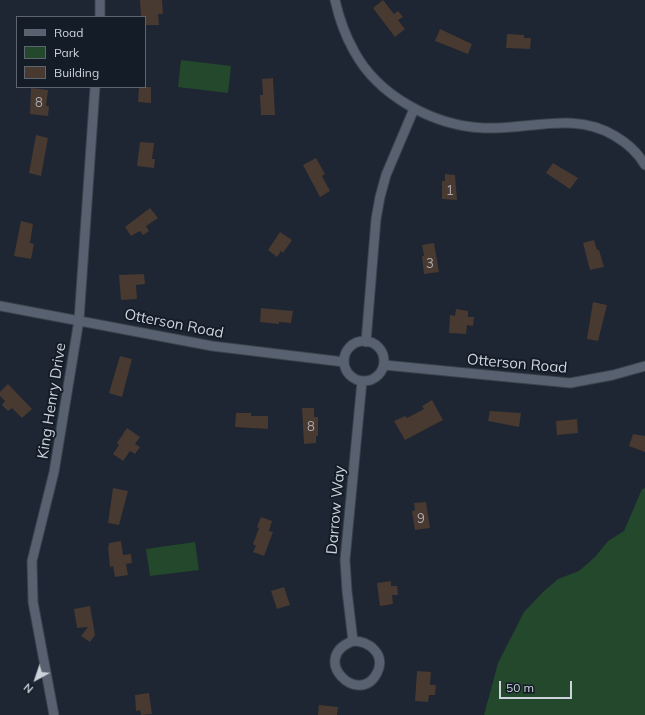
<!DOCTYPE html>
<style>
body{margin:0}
#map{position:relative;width:645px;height:715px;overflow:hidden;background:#1d2632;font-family:Mulish,sans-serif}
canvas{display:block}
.legend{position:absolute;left:16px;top:16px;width:130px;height:72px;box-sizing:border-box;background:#141c28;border:1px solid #5e6570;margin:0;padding:5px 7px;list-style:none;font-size:12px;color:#cdd3db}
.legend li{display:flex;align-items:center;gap:8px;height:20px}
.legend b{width:20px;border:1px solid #5e6570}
.north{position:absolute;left:16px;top:659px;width:40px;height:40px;-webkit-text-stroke:3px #141c28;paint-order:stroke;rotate:220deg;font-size:11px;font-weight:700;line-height:16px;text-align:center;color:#cdd3db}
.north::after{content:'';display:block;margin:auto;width:14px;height:18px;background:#cdd3db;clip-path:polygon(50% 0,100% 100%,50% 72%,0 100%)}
.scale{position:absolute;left:499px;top:681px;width:73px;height:18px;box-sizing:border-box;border:2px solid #cdd3db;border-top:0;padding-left:5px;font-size:12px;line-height:14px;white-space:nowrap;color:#cdd3db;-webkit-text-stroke:3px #141c28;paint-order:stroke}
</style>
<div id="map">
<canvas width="645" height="715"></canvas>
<ul class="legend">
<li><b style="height:5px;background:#57616f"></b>Road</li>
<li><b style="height:11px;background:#23482b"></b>Park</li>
<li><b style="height:11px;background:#483931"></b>Building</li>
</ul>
<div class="north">N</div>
<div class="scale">50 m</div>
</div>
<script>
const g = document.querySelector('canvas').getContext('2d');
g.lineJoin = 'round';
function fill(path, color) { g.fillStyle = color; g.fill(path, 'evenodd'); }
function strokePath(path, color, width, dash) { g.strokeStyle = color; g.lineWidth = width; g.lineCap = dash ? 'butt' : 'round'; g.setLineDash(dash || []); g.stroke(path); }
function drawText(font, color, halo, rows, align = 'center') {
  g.font = font + ' Mulish,sans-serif'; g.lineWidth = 4; g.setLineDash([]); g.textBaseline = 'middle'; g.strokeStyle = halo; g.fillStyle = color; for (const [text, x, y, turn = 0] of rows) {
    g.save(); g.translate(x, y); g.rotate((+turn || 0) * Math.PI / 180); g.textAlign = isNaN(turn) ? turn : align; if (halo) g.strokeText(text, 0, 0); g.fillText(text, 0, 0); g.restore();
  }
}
fill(new Path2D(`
 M181,60L231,66L228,93L178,87Z
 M645,488V715H484L498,663L524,612L543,592L558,579L579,571L595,557L608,541L624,531L642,489Z
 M195,542L199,570L150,576L146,549Z`), '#23482b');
fill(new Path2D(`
 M140,0H162L163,14H158L159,25H145V17H141Z
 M383,0L394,14L398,11L403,17L398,20L405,29L395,37L373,8Z
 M440,29L472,44L468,54L435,41Z
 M507,34L524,35V38H531L530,49L506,48Z
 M273,78L275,115H261L260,95H263L262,79Z
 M139,87H151V103L138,102Z
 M31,88L48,90L46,106H49L48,116L30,114Z
 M36,135L48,138L41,176L29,173Z
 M140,142L154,143L152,159H155L154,168L137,166Z
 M316,158L325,174L322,176L330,191L320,197L303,165Z
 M553,163L578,178L570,189L546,173Z
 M445,174L455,175L457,200L442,199V181H445Z
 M150,208L158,218L146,226L149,231L143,235L140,231L131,236L125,227Z
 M21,221L33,224L30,243L34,244L31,259L14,256Z
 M280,232L292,240L283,253L281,251L277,257L268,250Z
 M594,240L597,250H599L604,267L590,270L583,243Z
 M434,243L439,272L424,274L422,256H424L422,245Z
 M144,274L145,284L136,285L137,299L121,300L119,275Z
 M593,302L607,305L598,341L587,339Z
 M261,308L293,311L291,323L279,322V324L260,322Z
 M456,309L468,311V317H474L473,326L467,325L466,334L449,333L450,315L455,316Z
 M120,356L132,359L122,397L109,393Z
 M8,384L32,409L22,418L12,408L8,411L2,405L5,401L0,396V392Z
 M432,400L443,420L405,440L394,421L405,416L407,418L424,409L422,406Z
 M302,408H314V417H318V436H316V443L304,444Z
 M490,411L521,413L519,427L488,421Z
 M236,413H251V416H268V429L235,427Z
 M577,419L578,433L557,435L556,421Z
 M127,428L140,437L135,444L140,447L135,454L130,451L123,461L113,454L119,445L117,443Z
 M633,434L645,436V452L629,446Z
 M113,488L128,491L119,525L108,523Z
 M426,502L430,528L415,530L412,511L415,510L414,503Z
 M261,517L272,521L269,531L273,532L264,556L253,552L256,546L253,544L259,528L257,527Z
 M121,541L123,555L131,554L132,563L126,564L128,575L115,577L113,566L110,567L108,547L109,546V543Z
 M391,581V586H397L398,595H392L393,604L380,606L377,583Z
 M284,587L290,605L277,609L271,591Z
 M90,606L95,635L90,642L81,636L88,627L77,628L74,609Z
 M417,671L431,672L430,685H436L435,695H429L428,702L415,701Z
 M149,693L152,714L141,715L140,710L136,711L135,695Z
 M319,705L338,707L337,715H318Z`), '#483931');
const street = new Path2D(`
 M100,0V17
 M335,0C339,18 345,35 354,51C378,96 434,126 484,128C529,130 575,111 615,136C627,143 638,153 645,165
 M0,306L212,346L344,362
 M344 361a20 20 0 1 1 40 0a20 20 0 1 1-40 0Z
 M366,342L376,219L380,197L386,175L414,109
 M384,365L570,383L613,375L645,366
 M353,641C370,641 386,655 377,673C359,708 308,658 353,641L347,591L345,560L362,381
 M54,715L33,602L32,561L54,472L79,320L95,87`);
strokePath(street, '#3a424b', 11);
strokePath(street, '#57616f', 9);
drawText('13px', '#acacb0', null, [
 ["8",39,103],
 ["1",450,191],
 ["3",430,264],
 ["8",311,427],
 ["9",421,519]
]);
drawText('15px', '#cdd3db', '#141c28', [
 ["Otterson Road",174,324,11],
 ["Otterson Road",517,364,5],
 ["King Henry Drive",52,401,-81],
 ["Darrow Way",336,510,-85]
]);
</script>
